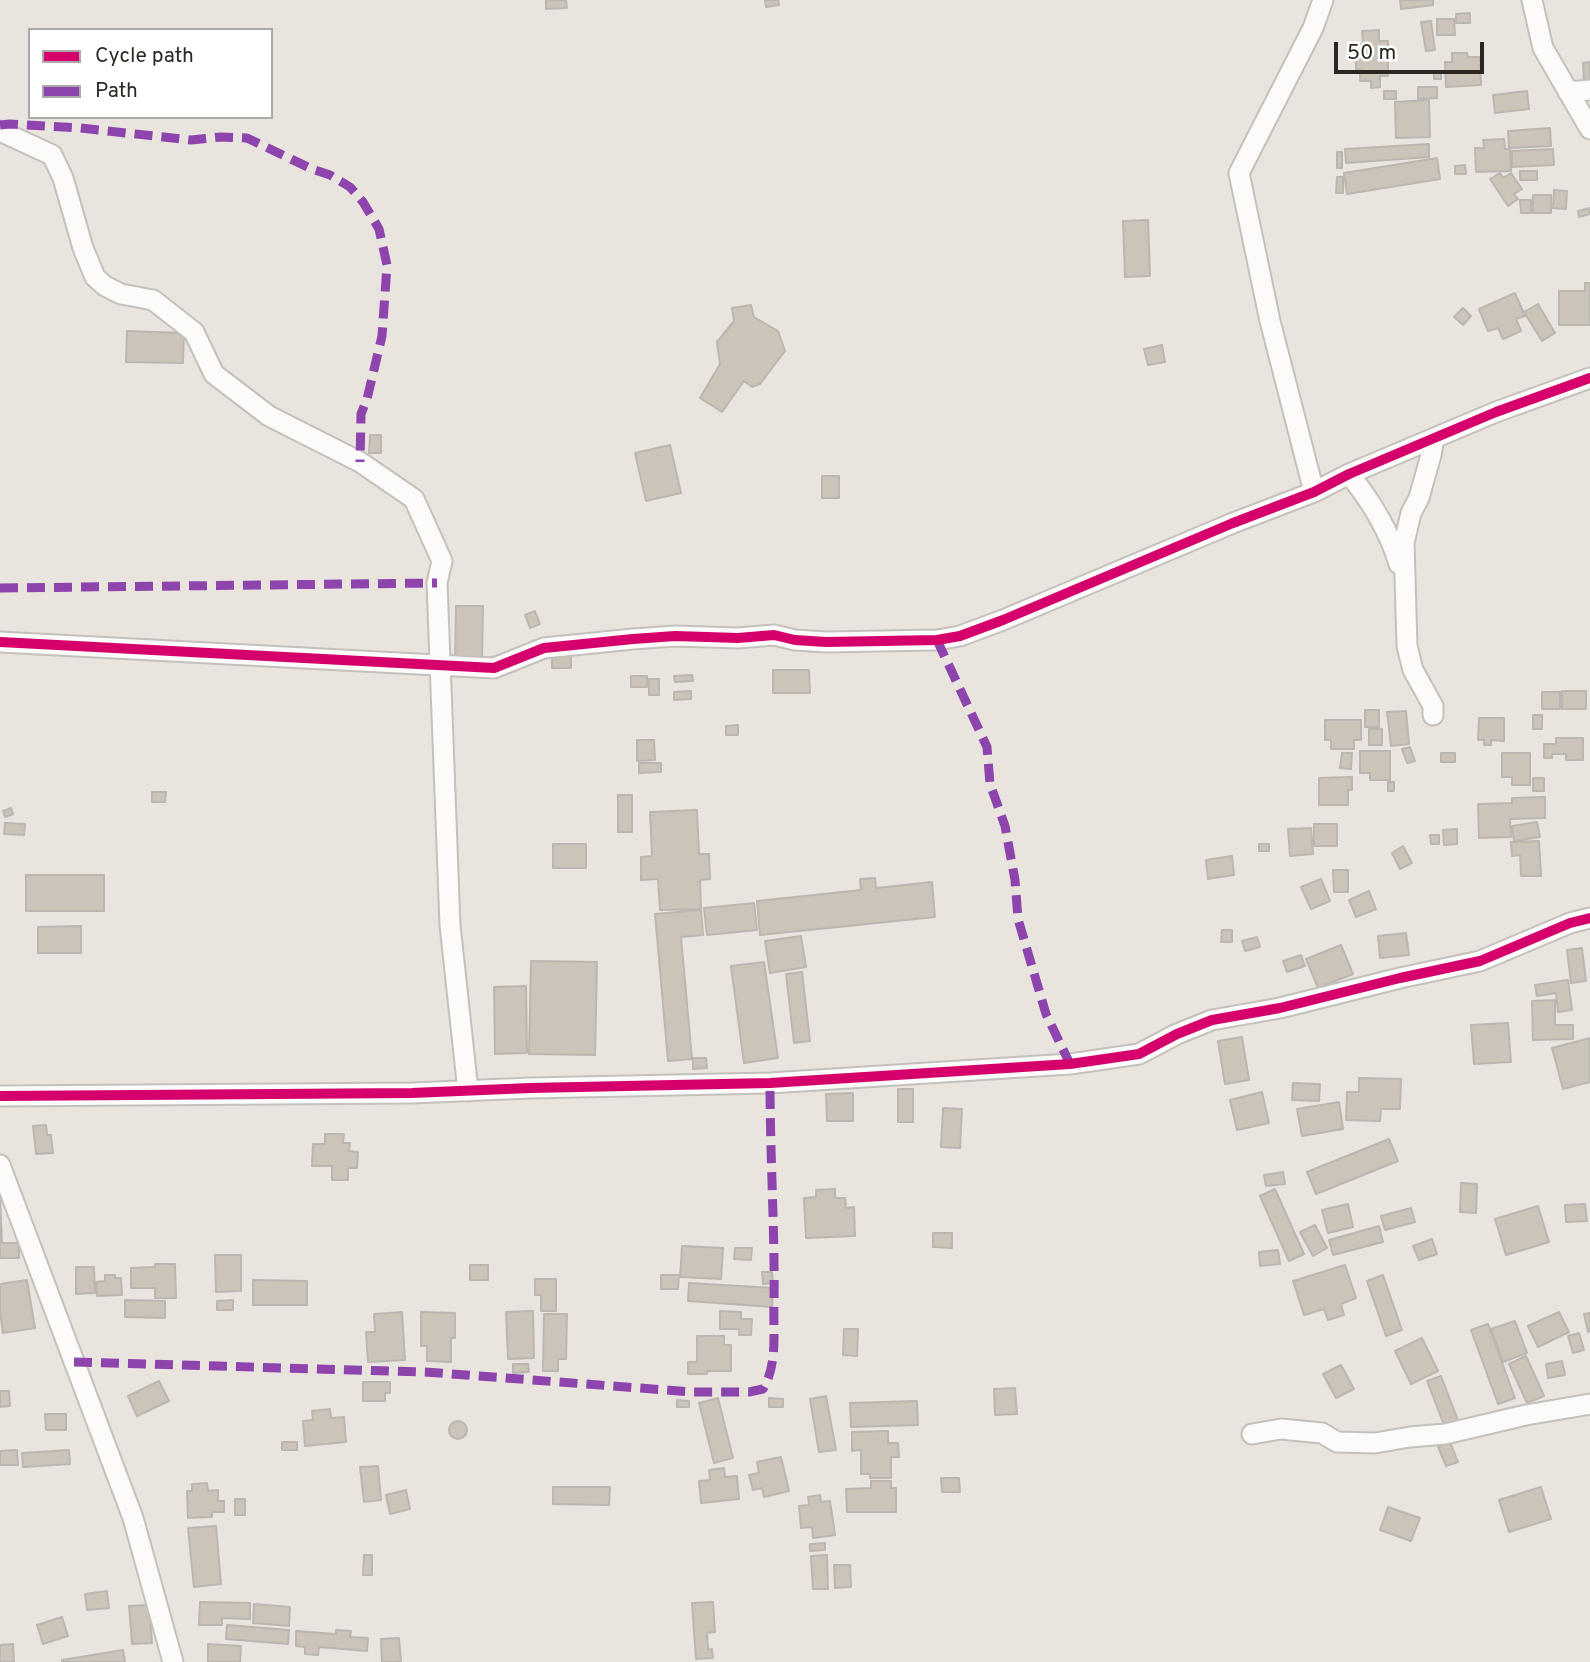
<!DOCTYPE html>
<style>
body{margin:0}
#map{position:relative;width:1590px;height:1662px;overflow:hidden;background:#e9e4de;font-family:Overpass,sans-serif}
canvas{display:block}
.legend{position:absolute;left:28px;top:28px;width:245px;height:91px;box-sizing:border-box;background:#fff;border:2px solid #aaa9a7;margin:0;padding:9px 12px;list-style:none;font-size:21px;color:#2a2723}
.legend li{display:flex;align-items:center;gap:14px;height:35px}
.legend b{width:35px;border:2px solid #aaa9a7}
.scale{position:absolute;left:1334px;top:42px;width:150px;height:32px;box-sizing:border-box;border:4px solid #2a2723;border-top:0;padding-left:9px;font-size:21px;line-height:24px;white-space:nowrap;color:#2a2723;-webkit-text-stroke:5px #fff;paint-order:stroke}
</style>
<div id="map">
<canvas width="1590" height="1662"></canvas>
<ul class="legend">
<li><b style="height:9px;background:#d6006c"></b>Cycle path</li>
<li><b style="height:9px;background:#8e44ad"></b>Path</li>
</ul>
<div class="scale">50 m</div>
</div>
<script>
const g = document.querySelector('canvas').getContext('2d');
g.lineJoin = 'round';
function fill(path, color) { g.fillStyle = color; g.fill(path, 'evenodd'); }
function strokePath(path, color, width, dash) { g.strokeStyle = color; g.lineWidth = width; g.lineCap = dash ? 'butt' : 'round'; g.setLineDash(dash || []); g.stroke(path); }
const building = new Path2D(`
 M546,0H566L567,8L546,9Z
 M765,0H778L779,5L766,7Z
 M1400,0H1433V5L1401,9Z
 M1470,13V23H1456V14Z
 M1437,19H1454L1455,35H1437Z
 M1431,21L1435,50L1426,51L1421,22Z
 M1379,30V41H1388V76H1380V87L1371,88V81H1360V69H1356V44H1363L1362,31Z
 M1452,53H1467L1468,57H1480L1481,85L1446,87L1445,62H1452Z
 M1590,62V81H1584L1583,63Z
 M1441,71V79H1434V72Z
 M1418,87H1437V98L1418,99Z
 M1384,91H1396V99H1384Z
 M1527,91L1529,109L1495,113L1493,95Z
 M1429,100L1430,137L1396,138L1395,102Z
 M1550,128L1551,146L1509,148L1508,131Z
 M1504,139L1505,149H1510L1511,171L1476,172L1475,148H1484L1483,140Z
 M1429,144V157L1346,163L1345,149Z
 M1553,149L1554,165L1512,167V151Z
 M1337,152H1342V168H1337Z
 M1437,158L1440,179L1347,194L1344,173Z
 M1465,165L1466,174H1455V166Z
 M1520,171H1537V180H1520Z
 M1500,173L1503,178L1511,173L1522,189L1514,194L1518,199L1508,206L1490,179Z
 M1337,177H1343V193H1336Z
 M1554,190L1567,191L1566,209L1553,208Z
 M1533,195H1551V213H1533Z
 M1520,200H1531V213H1521Z
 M1590,208V214L1579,217L1578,211Z
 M1148,220L1150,276L1125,277L1123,221Z
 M1585,283H1590V325H1559V291H1585Z
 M1515,293L1525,316L1516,319L1521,331L1503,339L1498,328L1488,331L1479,309Z
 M1538,304L1555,333L1542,341L1524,312Z
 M751,305L754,317L778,331L785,351L760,384L752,387L744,381L722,412L700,398L720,364L717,342L734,321L732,308Z
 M1463,308L1471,316L1463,325L1454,317Z
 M127,331L184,333L183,363L126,362Z
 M1162,345L1165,362L1148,365L1144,349Z
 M370,435H381V453H369Z
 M670,445L681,493L646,501L635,453Z
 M822,476H839V498H822Z
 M456,606H483L482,662H455Z
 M535,611L540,624L530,628L525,615Z
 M552,650H571V668H552Z
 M773,670H809L810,693H773Z
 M692,675L693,681L675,682L674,676Z
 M631,676H647V687H631Z
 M649,679H659V695H649Z
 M691,691V699L674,700V692Z
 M1562,691H1586V709H1562Z
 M1542,692H1560V709H1542Z
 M1365,710H1379V727H1365Z
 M1406,711L1409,744L1391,746L1387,712Z
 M1533,715H1542V729H1533Z
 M1479,718H1504V741L1491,740V745H1484V740H1478Z
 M1325,720H1361V740H1354V749H1331V740H1325Z
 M738,725V735H726V726Z
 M1369,729H1382V745H1369Z
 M1556,738H1583V760H1566V754H1552V758H1544V744H1556Z
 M637,740H654L655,760L637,761Z
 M1410,747L1415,761L1407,763L1402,749Z
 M1360,751H1390V780H1370V773H1360Z
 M1342,753H1352L1351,769L1340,768Z
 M1441,753H1455V762H1441Z
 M1502,753H1530V785H1512V777H1502Z
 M639,763H661V772L639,773Z
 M1352,777V790H1348V805H1319V778Z
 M1533,778H1544V791H1533Z
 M1388,782H1394V791H1388Z
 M152,792H166L165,802H152Z
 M618,795H632V832H618Z
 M1545,797V818L1510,819L1511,837L1479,838L1478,804L1512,803V798Z
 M11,808L13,814L5,817L3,811Z
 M697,810L699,854H709L710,879L700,880L701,909L660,910L658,879L641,880V857L652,856L650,812Z
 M1537,822L1540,837L1514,841L1512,826Z
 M5,823L25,824L24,835L4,834Z
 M1314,824H1337V846H1314Z
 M1311,828L1313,854L1290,856L1288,829Z
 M1457,829V844L1444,845L1443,830Z
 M1430,835H1439V844H1431Z
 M1539,841L1541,876H1521L1520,855L1512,856L1511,842Z
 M553,844H586V868H553Z
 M1259,844H1269V851H1259Z
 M1403,846L1412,863L1400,869L1392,853Z
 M1232,856L1234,875L1208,879L1206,860Z
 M1333,870H1348V892H1334Z
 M26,875H104V911H26Z
 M875,878L876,888L932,882L935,917L760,935L757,901L861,890L860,879Z
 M1321,879L1330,901L1311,909L1301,887Z
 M1369,891L1376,909L1356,917L1349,900Z
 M754,903L757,930L707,935L704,908Z
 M701,910L703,935L681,937L692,1059L668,1061L655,914Z
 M81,926V953H38V927Z
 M1222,930H1232V942H1221Z
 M1406,933L1409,955L1380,958L1378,936Z
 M801,936L806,967L770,973L765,941Z
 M1257,937L1260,947L1245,951L1242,941Z
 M1341,945L1353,974L1318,988L1306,959Z
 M1582,948L1586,981L1571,983L1567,950Z
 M1301,955L1305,966L1287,972L1283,961Z
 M531,961L597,962L595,1055L529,1054Z
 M764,962L778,1058L744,1063L731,966Z
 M802,972L810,1041L794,1043L786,974Z
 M1568,980L1572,1010L1558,1012L1556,993L1537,996L1535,985Z
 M526,986L527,1053L495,1054L494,987Z
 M1555,1000V1025H1573V1039L1533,1040L1532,1001Z
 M1508,1023L1511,1062L1474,1064L1471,1025Z
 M1242,1037L1249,1080L1225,1084L1218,1041Z
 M1590,1038V1082L1563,1089L1552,1048Z
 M693,1058H706L707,1068L693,1069Z
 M1359,1078L1401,1079L1400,1109H1381L1380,1121L1346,1120L1347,1092H1359Z
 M1293,1083L1320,1084L1319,1101L1292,1100Z
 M898,1089H913V1122H898Z
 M1262,1092L1269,1123L1237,1130L1230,1100Z
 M853,1093V1121H827L826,1094Z
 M1339,1102L1343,1129L1302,1136L1297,1109Z
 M943,1108L962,1109L960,1148L941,1147Z
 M46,1125L47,1135H51L53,1153L36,1154L33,1126Z
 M325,1134H344L343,1143H350L349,1151L358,1152L357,1168H348V1180H332V1166H312L313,1144H325Z
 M1389,1139L1398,1161L1316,1194L1307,1172Z
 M1283,1172L1285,1184L1266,1186L1264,1175Z
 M1461,1183L1477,1184L1476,1213L1460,1212Z
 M835,1189V1198H845L846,1208L854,1207L855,1236L806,1238L804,1198L816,1197V1190Z
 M1275,1189L1304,1254L1289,1261L1260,1196Z
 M0,1196L2,1243H19V1258H0Z
 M1348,1204L1353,1227L1328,1233L1322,1210Z
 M1585,1204L1587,1221L1566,1222L1565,1205Z
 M1538,1206L1549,1242L1506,1255L1495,1219Z
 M1411,1208L1415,1222L1385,1230L1381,1216Z
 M1315,1225L1327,1248L1313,1256L1300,1232Z
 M1379,1226L1383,1242L1333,1255L1329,1240Z
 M933,1233H952V1248L933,1247Z
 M1432,1239L1437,1254L1419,1260L1413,1246Z
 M682,1246L723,1248L721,1279L680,1277Z
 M735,1248H752L751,1260L734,1259Z
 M1278,1250L1280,1264L1260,1266L1259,1252Z
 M215,1255H241V1291L216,1292Z
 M155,1264H175L176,1298H155V1288H131V1268L155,1267Z
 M470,1265H488V1280H470Z
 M1345,1265L1356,1298L1341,1304L1344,1315L1328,1320L1324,1309L1304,1315L1293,1281Z
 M76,1267H94L95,1293L76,1294Z
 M762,1272H772L773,1283L763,1284Z
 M105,1275H115V1278H121L122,1295L97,1296L96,1282L105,1281Z
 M661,1275H679L678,1289H661Z
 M1383,1275L1402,1330L1386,1336L1367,1281Z
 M535,1279H556V1311H541V1295H535Z
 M27,1280L35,1328L3,1333L0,1312V1284Z
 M253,1280L307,1281V1305H253Z
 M689,1283L773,1288L772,1307L688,1301Z
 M125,1300L165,1301V1318L125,1317Z
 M233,1300V1310H217V1301Z
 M533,1311L534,1358L508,1359L506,1312Z
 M720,1311L741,1312V1319H752L751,1335H739V1329H720Z
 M402,1312L405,1360L368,1362L366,1332H375L374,1314Z
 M421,1312L455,1313V1338H451V1362L427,1361V1346H421Z
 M1559,1312L1569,1332L1538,1347L1528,1326Z
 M1590,1313V1331L1588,1332L1584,1314Z
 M544,1314H567L566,1359H558V1371H543Z
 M1515,1321L1527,1353L1503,1362L1491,1329Z
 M1488,1324L1515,1398L1498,1404L1471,1330Z
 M844,1329H858L857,1356L843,1355Z
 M1579,1333L1584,1350L1573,1353L1568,1336Z
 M697,1336H724V1345H731V1371H707V1374H688V1362H697Z
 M1422,1338L1438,1371L1411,1384L1395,1351Z
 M1526,1356L1544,1396L1527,1403L1509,1364Z
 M1562,1361L1565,1375L1548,1378L1546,1364Z
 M513,1364H528L529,1372L513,1373Z
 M1341,1365L1354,1389L1336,1398L1323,1374Z
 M1441,1376L1458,1420L1444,1425L1427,1381Z
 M159,1381L169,1401L137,1416L128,1396Z
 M363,1382H390V1393H385V1401H363Z
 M1015,1388L1017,1414L995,1415L994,1389Z
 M0,1391H9L10,1406L0,1407Z
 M826,1396L836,1450L819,1452L810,1399Z
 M718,1398L733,1458L714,1463L699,1403Z
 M769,1398L783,1399V1407H769Z
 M677,1400L689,1401V1407H677Z
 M917,1401L918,1425L851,1427L850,1403Z
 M330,1409L331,1418L344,1417L346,1442L305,1446L303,1421L313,1420L312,1411Z
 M45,1414H66V1430H46Z
 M449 1430a9 9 0 1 1 18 0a9 9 0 1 1-18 0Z
 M888,1431V1443H898L899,1457H891V1478H870V1474H861V1450L852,1451V1432Z
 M282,1442H297V1450H282Z
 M1450,1442L1458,1462L1446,1466L1438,1447Z
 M17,1450L18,1465H0V1451Z
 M69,1450L70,1464L23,1467L22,1453Z
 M781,1457L789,1491L764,1497L762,1488L753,1490L749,1475L759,1473L757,1462Z
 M378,1466L381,1500L364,1502L360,1467Z
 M724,1468L725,1477L737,1476L739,1499L701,1503L699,1481L710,1480L709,1470Z
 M941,1478H959L960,1492H942Z
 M871,1481H891V1488H896V1512H847L846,1489L871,1488Z
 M207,1483L208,1491L218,1490V1501H224V1512H212V1517L188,1518L187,1491H192V1484Z
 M553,1487H610L609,1505L553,1504Z
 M1541,1487L1551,1519L1509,1532L1499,1500Z
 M406,1490L410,1509L390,1514L386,1495Z
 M820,1495L821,1502L830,1501L835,1535L813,1538L812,1527L801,1528L799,1506L809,1505L808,1497Z
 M235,1499H245V1515H235Z
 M1388,1507L1420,1518L1411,1541L1380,1530Z
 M216,1526L221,1584L194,1587L188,1528Z
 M825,1543V1550L810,1551V1544Z
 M364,1555H372V1575H363Z
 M827,1555L828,1589H813L811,1556Z
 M834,1565H850L851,1587L835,1588Z
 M107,1591L109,1608L87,1610L85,1594Z
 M200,1602L250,1603V1619L222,1618V1625H199Z
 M713,1602L715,1632L707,1633L708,1650L712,1649L713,1658L696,1659L692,1603Z
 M254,1604L290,1607L289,1626L253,1623Z
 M149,1605L152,1643L132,1644L129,1606Z
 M62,1617L68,1636L43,1644L37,1625Z
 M227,1625L289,1630L288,1644L226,1639Z
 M336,1630L351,1631L350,1637L368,1638L367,1651L319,1647L318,1655L305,1654V1647L296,1646V1631L336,1634Z
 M399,1638L401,1662H382L381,1639Z
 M13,1644L14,1662H0V1645Z
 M208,1644L241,1646L240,1662H208Z
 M123,1650L125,1662H62V1660Z`);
fill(building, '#ccc4b8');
strokePath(building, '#bab6b2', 2);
const minor = new Path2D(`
 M1532,0L1543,48L1590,129
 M1568,92L1590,90
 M0,131L52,155L63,178L83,248L95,277L105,286L121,294L153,300L194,332L214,374L269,416L360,462L414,499L442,561L437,583L450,925L468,1091
 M1349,474C1371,501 1389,530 1399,564
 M1314,492L1270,321L1239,173L1313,28L1323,0
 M0,642L494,668L544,648L633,639L675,636L738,638L774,635L795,640L826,642L937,640L960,636L1003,620L1233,523L1314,492L1349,474L1496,412L1590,378
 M1433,715V706L1413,670L1407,646L1404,543L1411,513L1419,498L1431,455L1434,438
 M0,1096L412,1093L530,1088L770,1083L1070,1064L1139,1054L1177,1034L1212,1020L1280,1008L1400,978L1480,961L1570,923L1590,918
 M0,1165L133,1518L173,1662
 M1252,1434L1281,1429L1322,1433L1337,1442L1375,1443L1410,1437L1445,1434L1526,1415L1590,1404`);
strokePath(minor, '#c4c1bc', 23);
strokePath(minor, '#fcfbfa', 19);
strokePath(new Path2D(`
 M0,125L10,124L80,128L191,140L220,137L247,138L312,169L330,175L350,187L363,202L379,229L387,265L382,336L367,399L361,414L360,462
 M0,588L437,583
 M937,640L987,747L990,784L1005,826L1015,880L1018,919L1046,1014L1070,1064
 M74,1362L425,1372L693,1392H749L763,1389C778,1364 773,1332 774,1304C775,1230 770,1157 770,1083`), '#8e44ad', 9, [18, 9]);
strokePath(new Path2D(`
 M0,642L494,668L544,648L633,639L675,636L738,638L774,635L795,640L826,642L937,640L960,636L1003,620L1233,523L1314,492L1349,474L1496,412L1590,378
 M0,1096L412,1093L530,1088L770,1083L1070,1064L1139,1054L1177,1034L1212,1020L1280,1008L1400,978L1480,961L1570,923L1590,918`), '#d6006c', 10);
</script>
